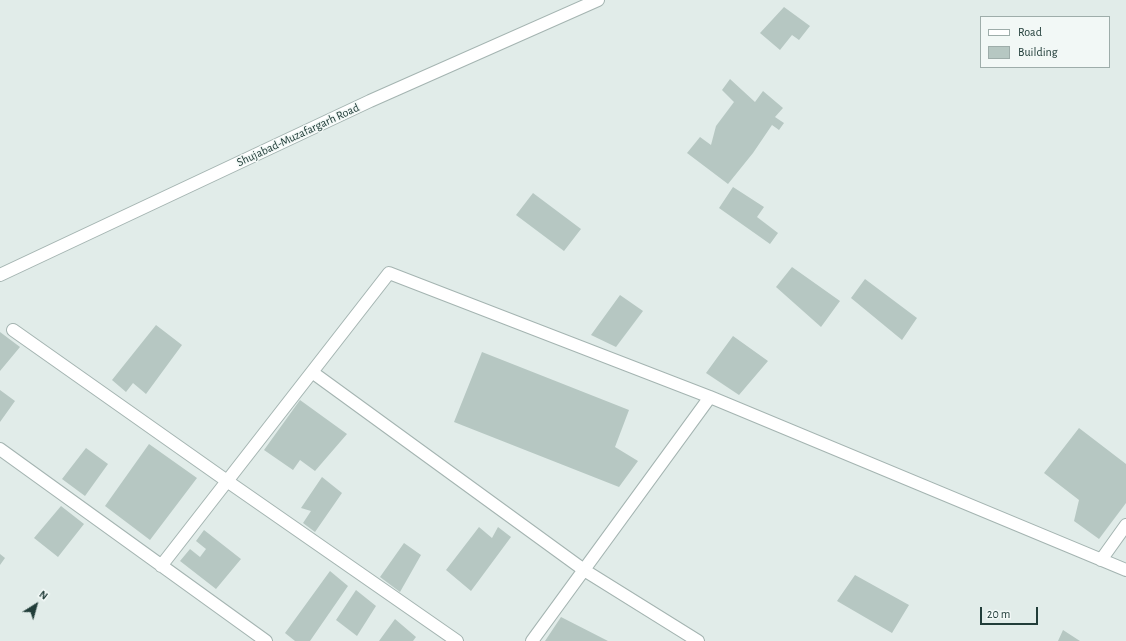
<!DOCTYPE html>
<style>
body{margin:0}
#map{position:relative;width:1126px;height:641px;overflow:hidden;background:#e1ece9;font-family:"Alegreya Sans",sans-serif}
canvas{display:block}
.legend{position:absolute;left:980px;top:16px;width:130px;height:52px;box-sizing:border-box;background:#f2f8f6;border:1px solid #9eadaa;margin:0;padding:5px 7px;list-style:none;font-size:12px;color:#213d39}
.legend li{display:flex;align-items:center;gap:8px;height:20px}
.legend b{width:20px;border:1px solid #9eadaa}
.north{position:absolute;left:16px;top:585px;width:40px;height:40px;-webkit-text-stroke:3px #f2f8f6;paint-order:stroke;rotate:37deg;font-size:11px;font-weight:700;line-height:16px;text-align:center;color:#213d39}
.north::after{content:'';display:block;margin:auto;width:14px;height:18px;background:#213d39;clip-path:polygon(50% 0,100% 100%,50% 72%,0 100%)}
.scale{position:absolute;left:980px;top:607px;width:58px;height:18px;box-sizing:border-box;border:2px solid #213d39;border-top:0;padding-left:5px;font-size:12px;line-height:14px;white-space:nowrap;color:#213d39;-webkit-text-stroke:3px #f2f8f6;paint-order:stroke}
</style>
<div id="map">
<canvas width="1126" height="641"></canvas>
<ul class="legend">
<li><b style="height:5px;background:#fff"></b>Road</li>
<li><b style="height:11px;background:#b6c7c2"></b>Building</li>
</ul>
<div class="north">N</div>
<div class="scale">20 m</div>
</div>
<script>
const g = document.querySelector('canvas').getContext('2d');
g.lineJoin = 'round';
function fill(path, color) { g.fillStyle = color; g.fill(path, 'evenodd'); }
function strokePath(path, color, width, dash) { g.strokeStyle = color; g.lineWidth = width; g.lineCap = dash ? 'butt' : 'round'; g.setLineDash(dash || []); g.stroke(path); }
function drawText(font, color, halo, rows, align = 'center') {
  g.font = font + ' "Alegreya Sans",sans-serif'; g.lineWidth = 3; g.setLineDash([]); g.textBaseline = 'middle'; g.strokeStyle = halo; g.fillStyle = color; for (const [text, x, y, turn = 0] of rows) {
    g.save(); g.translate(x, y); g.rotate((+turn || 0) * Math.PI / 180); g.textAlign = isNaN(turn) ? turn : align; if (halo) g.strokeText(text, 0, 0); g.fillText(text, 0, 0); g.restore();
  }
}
fill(new Path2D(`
 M784,7L810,26L799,40L792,35L780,50L760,33Z
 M730,79L755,102L763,91L783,108L775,117L784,123L779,130L772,125L753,153L728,184L687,153L700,137L711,145L716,126L734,102L722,90Z
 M733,187L764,207L757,217L778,233L770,244L719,208Z
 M533,193L581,229L564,251L516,215Z
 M792,267L840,301L821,327L776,287Z
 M865,279L917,318L902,340L851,298Z
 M620,295L643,311L616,347L591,335Z
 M156,325L182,345L146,394L133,383L126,392L112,380Z
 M0,332L20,347L0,371Z
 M733,336L768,361L739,395L706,373Z
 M482,352L629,410L615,447L638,461L619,487L454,422Z
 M0,390L15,401L0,422Z
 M300,400L347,434L315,471L300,460L293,470L264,450Z
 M1079,428L1126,464V503L1099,539L1074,521L1079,500L1044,473Z
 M149,444L197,478L150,540L105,506Z
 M86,448L108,464L85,496L62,479Z
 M322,477L342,493L315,532L303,523L311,511L301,508Z
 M61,506L84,524L58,557L34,538Z
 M479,527L492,538L498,527L511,537L471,591L446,570Z
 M204,530L241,559L216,589L180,561L190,549L200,557L206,549L196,541Z
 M404,543L421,555L400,592L380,577Z
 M0,554L5,558L0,565Z
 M330,571L348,586L310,641H295L285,633Z
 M855,575L909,605L892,633L837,601Z
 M356,590L376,606L357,636L336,620Z
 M561,617L608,641H545Z
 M395,619L416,637L413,641H379Z
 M1063,630L1080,641H1058Z`), '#b6c7c2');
const street = new Path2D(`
 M0,275L370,101L598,0
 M13,330L227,481L457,641
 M312,372L584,570L698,641
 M0,449L266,641
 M1101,560L1126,525
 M161,566L389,273L710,397L1126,570
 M532,641L710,397`);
strokePath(street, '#a4b4b1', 14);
strokePath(street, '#fff', 12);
drawText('12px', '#213d39', '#f2f8f6', [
 ["Shujabad-Muzafargarh Road",298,135,-25]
]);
</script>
